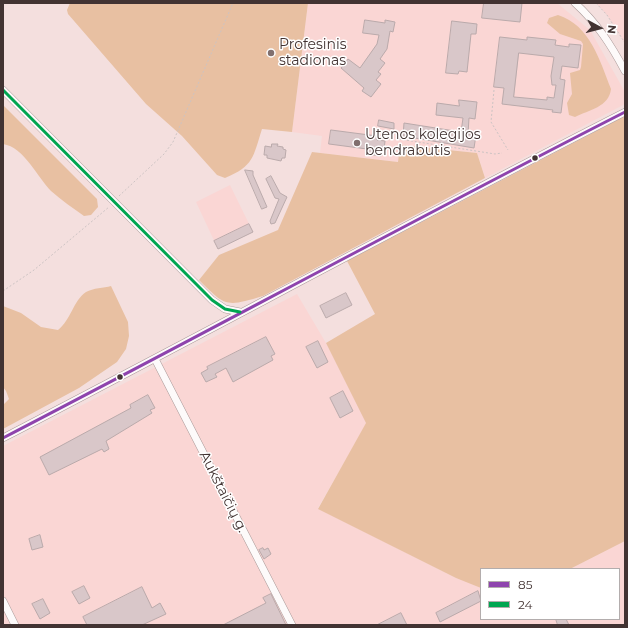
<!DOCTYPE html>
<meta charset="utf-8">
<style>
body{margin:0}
#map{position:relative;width:628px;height:628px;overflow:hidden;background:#f4dfde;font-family:Montserrat,sans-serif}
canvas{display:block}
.frame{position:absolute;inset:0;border:4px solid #423332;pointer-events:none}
.legend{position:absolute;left:480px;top:568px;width:140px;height:52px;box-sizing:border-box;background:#fff;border:1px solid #b3adad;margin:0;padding:5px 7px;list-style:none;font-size:12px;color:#423332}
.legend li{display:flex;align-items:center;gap:8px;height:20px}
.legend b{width:20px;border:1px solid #b3adad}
.north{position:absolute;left:580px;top:8px;width:40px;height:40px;-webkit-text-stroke:3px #fff;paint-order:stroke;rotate:97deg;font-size:11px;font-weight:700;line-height:16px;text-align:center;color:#423332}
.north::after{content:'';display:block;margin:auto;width:14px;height:18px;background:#423332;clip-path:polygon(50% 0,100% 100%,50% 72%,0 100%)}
</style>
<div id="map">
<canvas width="628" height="628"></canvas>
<div class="frame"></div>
<ul class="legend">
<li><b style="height:5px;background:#8e44ad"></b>85</li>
<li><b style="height:5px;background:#00a651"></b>24</li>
</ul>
<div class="north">N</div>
</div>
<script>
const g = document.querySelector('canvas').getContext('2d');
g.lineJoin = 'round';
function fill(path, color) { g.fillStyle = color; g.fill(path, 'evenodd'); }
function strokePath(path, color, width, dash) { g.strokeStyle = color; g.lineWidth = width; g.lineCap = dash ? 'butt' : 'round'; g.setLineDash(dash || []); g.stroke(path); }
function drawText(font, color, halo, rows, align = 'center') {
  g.font = font + ' Montserrat,sans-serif'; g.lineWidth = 3; g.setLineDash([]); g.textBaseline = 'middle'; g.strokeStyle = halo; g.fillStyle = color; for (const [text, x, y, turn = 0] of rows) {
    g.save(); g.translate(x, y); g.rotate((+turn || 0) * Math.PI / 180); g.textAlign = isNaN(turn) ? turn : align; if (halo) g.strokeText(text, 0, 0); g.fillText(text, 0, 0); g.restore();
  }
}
fill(new Path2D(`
 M308,3H557L590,30L625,92V104L485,178L477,153L401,145L398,162L320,153L322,136L292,132Z
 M596,3H625V43L607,15Z
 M230,185L253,232L218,249L196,202Z
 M297,294L326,343L367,423L318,508L456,578L480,586L481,619H619V569H570L625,541V625H3V446Z`), '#fad6d4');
fill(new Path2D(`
 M70,3H308L292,132L262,129C253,157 254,166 225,178L217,175L182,136L146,104L68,14L67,10Z
 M558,15C590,25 600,61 611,89C609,107 589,110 575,117L569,115L567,103L572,94L570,73L580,70L581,67L583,44L581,41L560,34L547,23L549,18Z
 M3,105L97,199L98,207L91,215L84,216C73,208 61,200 51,191C38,178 24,147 3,144Z
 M625,116V541L570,569H481V588L456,578L318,509L366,423L326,343L375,314L347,261Z
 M400,145L477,153L485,178L263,296C226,307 226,307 199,280L219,255L278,230L312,152L398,162Z
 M111,286L128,322L129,336L126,349L117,362L79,388L3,429V405L9,399L6,391L3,387V306L21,313L41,327L58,330C71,320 73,301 86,292C93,288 104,288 111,286Z`), '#e8c0a2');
const building = new Path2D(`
 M484,3H522L520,22L482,18Z
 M365,20L385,23V20L395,22L393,32L390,31L387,49L380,59L385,63L378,72L381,74L376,80L381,84L371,97L362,91L364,88L341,68L348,59L360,68L377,44L379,35L363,33Z
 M452,21L477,24L476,34H471L467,72L459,71L458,74L446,73Z
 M500,37L527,40V37L556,40L555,45L569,47V44L581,45L578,68L562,66L560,79L565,80L561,113L552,112L553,110L502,104L504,88L494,87ZM519,53L554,57L551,76L552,85H556L554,98L547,97V100L514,97Z
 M459,100L477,102L475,119L469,118L468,134L476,135L474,148L403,136L404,123L461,132L463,118L436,115L437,103L459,106Z
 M379,120L394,123V129L378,126Z
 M331,130L377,136V140L385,141L384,150H382L381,156L366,154L367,149L329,144Z
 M272,144H278L277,146L283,147V149L286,150L285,158H282L281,161L267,158V155H264L265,146L271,147Z
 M245,170L253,171V175L267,207L262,209Z
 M271,176L280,193L287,197L275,223L271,224L270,221L279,199L275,198L266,179Z
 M249,224L253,232L218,249L214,241Z
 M346,293L352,305L326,318L320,306Z
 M266,337L275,354L271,356L273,360L233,382L226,368L215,374L217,377L206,382L201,373L208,369L207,367Z
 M318,341L328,362L317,368L306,347Z
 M343,391L353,411L340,418L330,398Z
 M148,395L155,408L150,410L152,413L106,441L109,449L104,452L102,449L49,475L40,457L131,408L130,405Z
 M40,535L43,547L32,550L29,539Z
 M263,548L264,550L268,548L271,554L264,559L259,550Z
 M84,586L90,598L79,604L72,592Z
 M142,587L152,608L160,603L166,614L142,625H87L83,617Z
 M478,591L481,601L440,622L436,613Z
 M271,594L286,625H223L266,603L263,598Z
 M43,599L50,613L40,619L32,604Z
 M401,613L407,625H377Z
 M556,619H566L569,625H558Z`);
fill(building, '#d9c7c9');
strokePath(building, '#baaaab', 1);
const minor = new Path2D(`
 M575,3C597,23 611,45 625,71
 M3,90L212,300L225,309L240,312
 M155,359L292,625
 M3,438C211,330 417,218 625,112
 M3,601L15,625`);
strokePath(minor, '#aa9a99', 8);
strokePath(new Path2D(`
 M596,3L607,15L625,43
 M494,90L491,122L508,150
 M399,139L495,154L502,153
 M119,196L164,154L173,142L233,3
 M3,291L34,270L109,207`), '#ccc3c3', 1, [2, 2]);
strokePath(minor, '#fdfafa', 7);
strokePath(new Path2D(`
 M3,438C211,330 417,218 625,112`), '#8e44ad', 3);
strokePath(new Path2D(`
 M3,90L212,300L225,309L240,312`), '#00a651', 3);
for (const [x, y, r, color] of [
 [271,53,4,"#806f6e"],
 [357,143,4,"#806f6e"],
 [535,158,3.5,"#423332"],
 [120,377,3.5,"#423332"]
]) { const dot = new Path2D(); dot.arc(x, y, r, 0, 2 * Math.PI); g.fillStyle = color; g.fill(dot); strokePath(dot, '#fff', 1.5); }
drawText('14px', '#423332', '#fff', [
 ["Profesinis",279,45],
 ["stadionas",279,61],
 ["Utenos kolegijos",365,135],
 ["bendrabutis",365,151]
], 'left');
drawText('14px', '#423332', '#fff', [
 ["Aukštaičių g.",223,492,63]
]);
</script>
